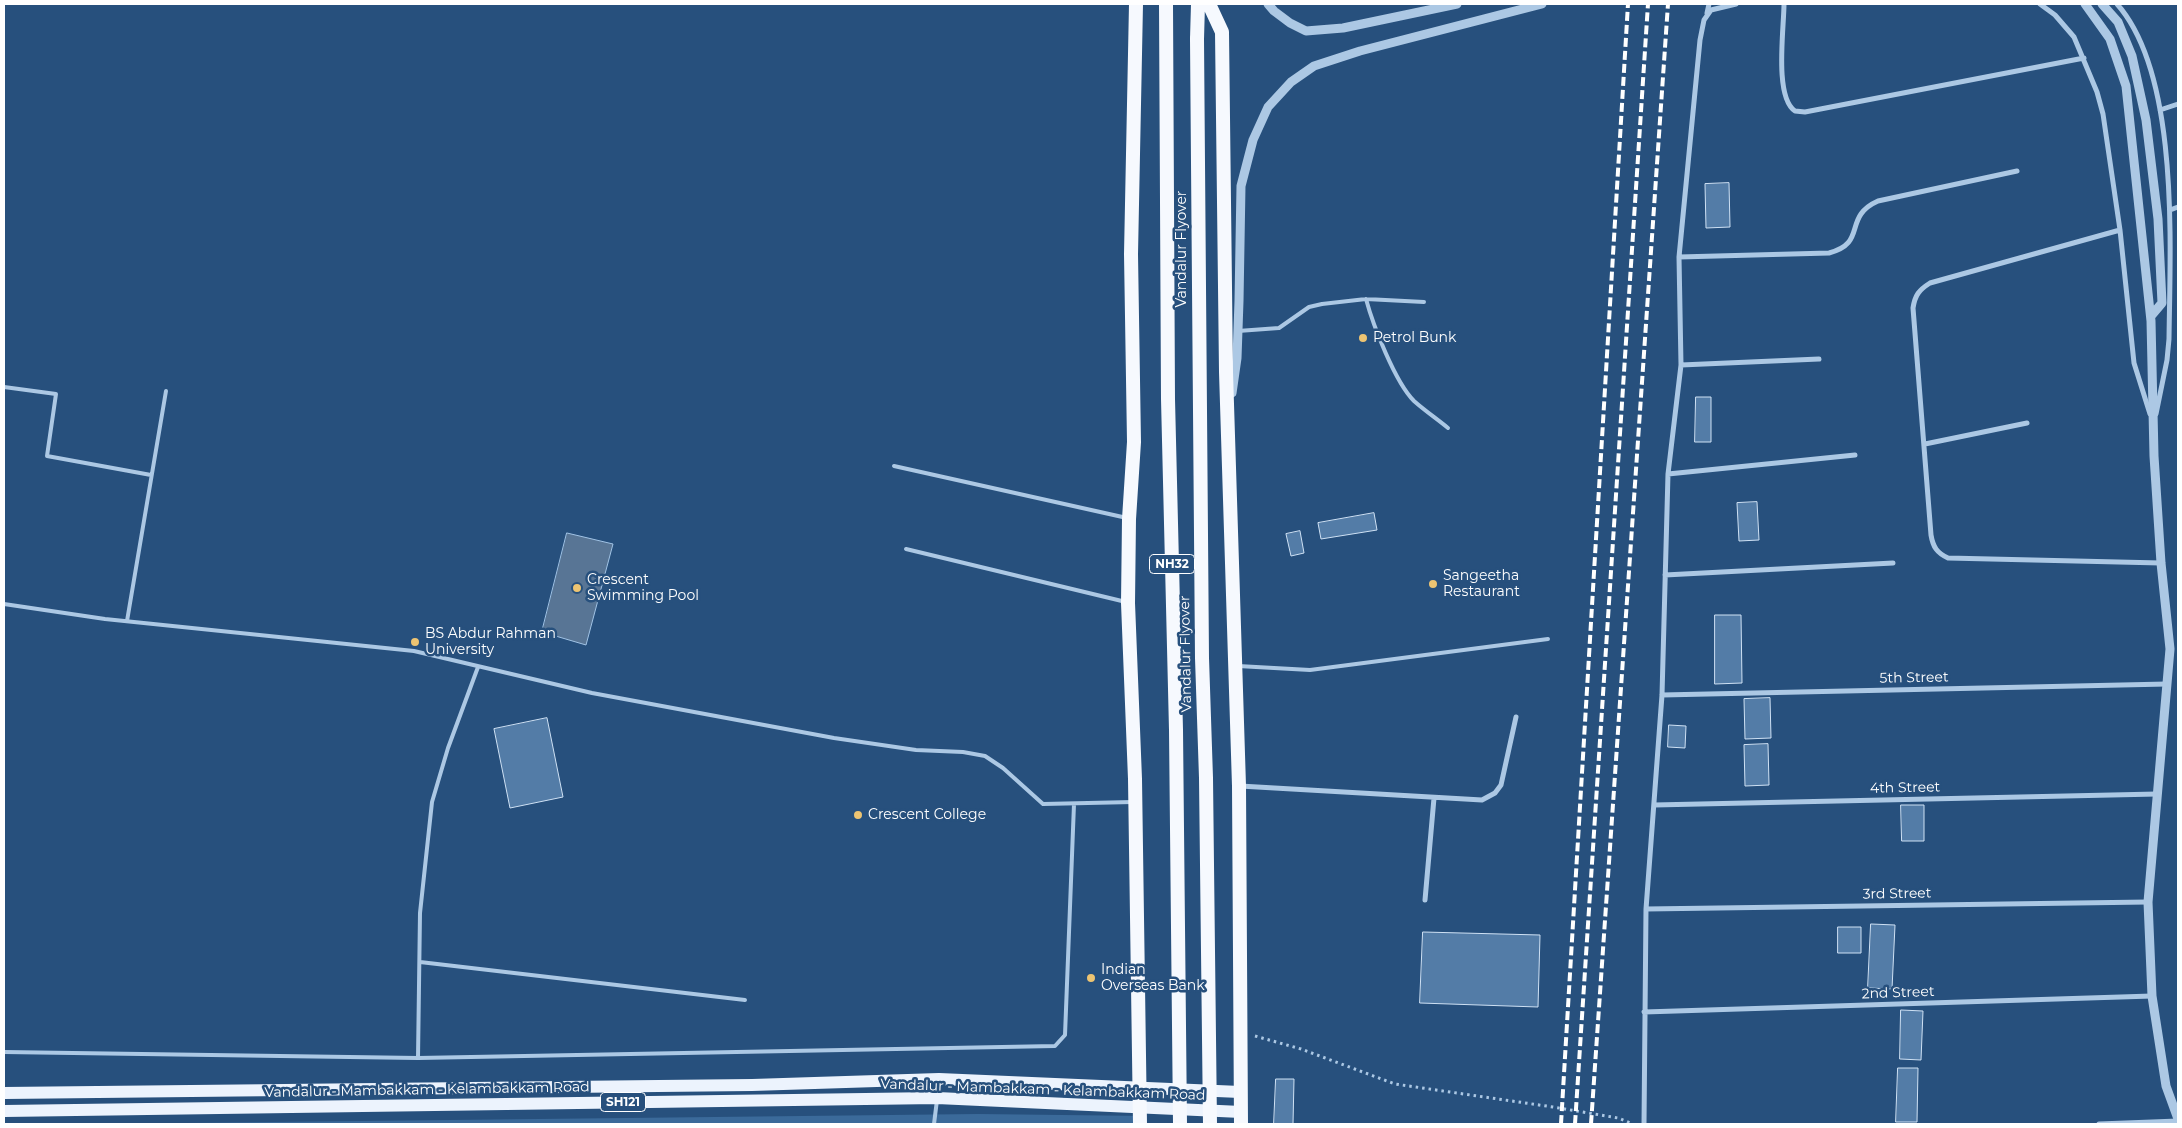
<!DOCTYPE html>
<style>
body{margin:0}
#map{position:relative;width:2182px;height:1128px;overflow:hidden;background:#27507d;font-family:Montserrat,sans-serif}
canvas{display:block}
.frame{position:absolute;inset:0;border:5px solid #fff;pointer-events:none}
</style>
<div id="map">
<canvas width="2182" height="1128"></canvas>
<div class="frame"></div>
</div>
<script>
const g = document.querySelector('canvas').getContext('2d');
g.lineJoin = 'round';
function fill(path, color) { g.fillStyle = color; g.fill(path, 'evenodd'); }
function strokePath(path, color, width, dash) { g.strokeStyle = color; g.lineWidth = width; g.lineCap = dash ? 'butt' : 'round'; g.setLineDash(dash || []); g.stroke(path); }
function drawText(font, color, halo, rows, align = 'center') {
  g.font = font + ' Montserrat,sans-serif'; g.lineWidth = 5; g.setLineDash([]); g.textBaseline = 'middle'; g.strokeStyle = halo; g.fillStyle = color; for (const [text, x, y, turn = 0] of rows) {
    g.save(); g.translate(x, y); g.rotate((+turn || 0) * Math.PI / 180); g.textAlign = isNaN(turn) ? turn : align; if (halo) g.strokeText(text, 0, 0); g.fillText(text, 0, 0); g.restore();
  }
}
fill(new Path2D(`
 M978,1114L1147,1116L1146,1124H97Z`), '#3b6a9a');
const water = new Path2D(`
 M567,533L613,544L586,645L542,632Z`);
fill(water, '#587595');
strokePath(water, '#a1c3e5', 1);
const building = new Path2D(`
 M1729,183L1730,227L1706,228L1705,184Z
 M1696,397H1711V442H1695Z
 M1757,502L1759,540L1739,541L1737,503Z
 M1374,513L1377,530L1321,539L1318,523Z
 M1300,531L1304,553L1291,556L1286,534Z
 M1715,615H1741L1742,683L1715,684Z
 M1770,698L1771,738L1745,739L1744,699Z
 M547,718L563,797L510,808L494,729Z
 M1669,725L1686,726L1685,748L1668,747Z
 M1768,744L1769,785L1745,786L1744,745Z
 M1901,805H1924V841H1902Z
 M1871,924L1895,925L1892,989L1868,988Z
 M1838,927H1861V953H1838Z
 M1423,932L1540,935L1538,1007L1420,1003Z
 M1901,1010L1923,1011L1921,1060L1900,1059Z
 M1898,1068H1918L1917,1122H1896Z
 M1276,1079H1294L1293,1124H1274Z`);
fill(building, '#537ca7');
strokePath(building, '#cfe1f4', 1);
strokePath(new Path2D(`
 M1255,1036L1301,1049L1395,1084L1553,1107L1618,1118L1633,1124`), '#acc8e4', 3, [2.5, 4]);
strokePath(new Path2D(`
 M1366,299C1373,325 1395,382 1414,401C1424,410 1437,419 1448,428
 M1238,331L1279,328L1309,307L1322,304L1366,299L1424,302
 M4,387L56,394L47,456L151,475
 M894,466L1127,518
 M906,549L1126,602
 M4,604L105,619L414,651L592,693L834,738L916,750L963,752L985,756L1003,768L1043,804L1133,802
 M127,621L166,391
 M1238,666L1310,670L1548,639
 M420,962L745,1000
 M4,1052L418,1058L1055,1046L1065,1035L1074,804
 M418,1058L420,913L432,802L448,748L478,667
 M934,1124L937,1100`), '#acc8e4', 4);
strokePath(new Path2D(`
 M1784,4C1784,28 1774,97 1795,111L1805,112L2084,58
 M2040,4L2055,15L2074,37L2097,92L2103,114L2120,230L2134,363L2150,414
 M2117,4C2180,75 2170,248 2169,339L2167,360L2156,414
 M1707,13L1709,4
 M2160,110L2178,104
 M2170,210L2178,207
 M2120,230L1930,283C1919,290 1915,295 1913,308L1931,535C1933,547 1937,553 1948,558L2161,563
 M1679,257L1829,253C1868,243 1842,217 1878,201L2017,171
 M1681,365L1819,359
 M1925,444L2027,423
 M1668,474L1855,455
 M1665,575L1893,563
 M1662,695L2167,684
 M1240,786L1482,800L1495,793L1501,785L1516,717
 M1654,805L2157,794
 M1425,900L1434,798
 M1646,909L2148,902
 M1644,1012L2152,996
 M1644,1124L1646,909L1662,695L1668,474L1681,365L1679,257L1700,40L1704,20L1711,10L1736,4
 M2099,1124L2178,1121`), '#acc8e4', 5);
strokePath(new Path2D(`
 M1268,4L1274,11L1290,23L1306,31L1343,28L1457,4
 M2085,4L2110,39L2126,86L2151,321L2154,456L2161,563L2170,649L2148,902L2152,996L2166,1086L2178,1119
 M2102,4L2118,22L2132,56L2146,120L2158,219L2162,303L2151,316
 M1232,393L1237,358L1239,301L1241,186L1253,140L1268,107L1291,82L1314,66L1360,51L1542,4`), '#acc8e4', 9);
strokePath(new Path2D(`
 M4,1093L752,1085L939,1079L1240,1092
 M4,1111L937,1098L1241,1112`), '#ecf3fd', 12);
strokePath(new Path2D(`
 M1136,4L1131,254L1134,442L1129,519L1128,603L1135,779L1140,1124
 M1209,4L1222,32L1226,372L1239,786L1241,1124
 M1197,39L1198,4`), '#f6f9fe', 14);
strokePath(new Path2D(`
 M1561,1124L1628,4
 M1575,1124L1648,4
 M1591,1124L1668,4`), '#fff', 4, [9, 4]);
strokePath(new Path2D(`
 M1166,4L1168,399L1176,730L1180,1124
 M1197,39L1202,658L1206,778L1210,1124`), '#f6f9fe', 14);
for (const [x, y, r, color] of [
 [1363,338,5,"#edc472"],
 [1433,584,5,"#edc472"],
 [577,588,5,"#edc472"],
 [415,642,5,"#edc472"],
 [858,815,5,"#edc472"],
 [1091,978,5,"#edc472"]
]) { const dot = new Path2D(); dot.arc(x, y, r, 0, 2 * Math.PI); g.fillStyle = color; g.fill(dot); strokePath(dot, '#27507d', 2); }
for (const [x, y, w] of [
 [1172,564,45],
 [623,1102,45]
]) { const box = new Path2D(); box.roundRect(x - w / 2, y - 9.5, w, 19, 4); g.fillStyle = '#27507d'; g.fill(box); strokePath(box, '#fff', 1); }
drawText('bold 12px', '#fff', null, [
 ["NH32",1172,564],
 ["SH121",623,1102]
]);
drawText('14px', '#fff', '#27507d', [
 ["Vandalur Flyover",1182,249,-90],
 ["Vandalur Flyover",1186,654,-91],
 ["5th Street",1914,678,-1],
 ["4th Street",1905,788,-1],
 ["3rd Street",1897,894,-1],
 ["2nd Street",1898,993,-2],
 ["Vandalur - Mambakkam - Kelambakkam Road",427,1090,-1],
 ["Vandalur - Mambakkam - Kelambakkam Road",1043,1090,2]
]);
drawText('14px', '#fff', '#27507d', [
 ["Petrol Bunk",1373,338],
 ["Sangeetha",1443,576],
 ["Restaurant",1443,592],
 ["Crescent",587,580],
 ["Swimming Pool",587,596],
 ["BS Abdur Rahman",425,634],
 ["University",425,650],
 ["Crescent College",868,815],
 ["Indian",1101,970],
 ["Overseas Bank",1101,986]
], 'left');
</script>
